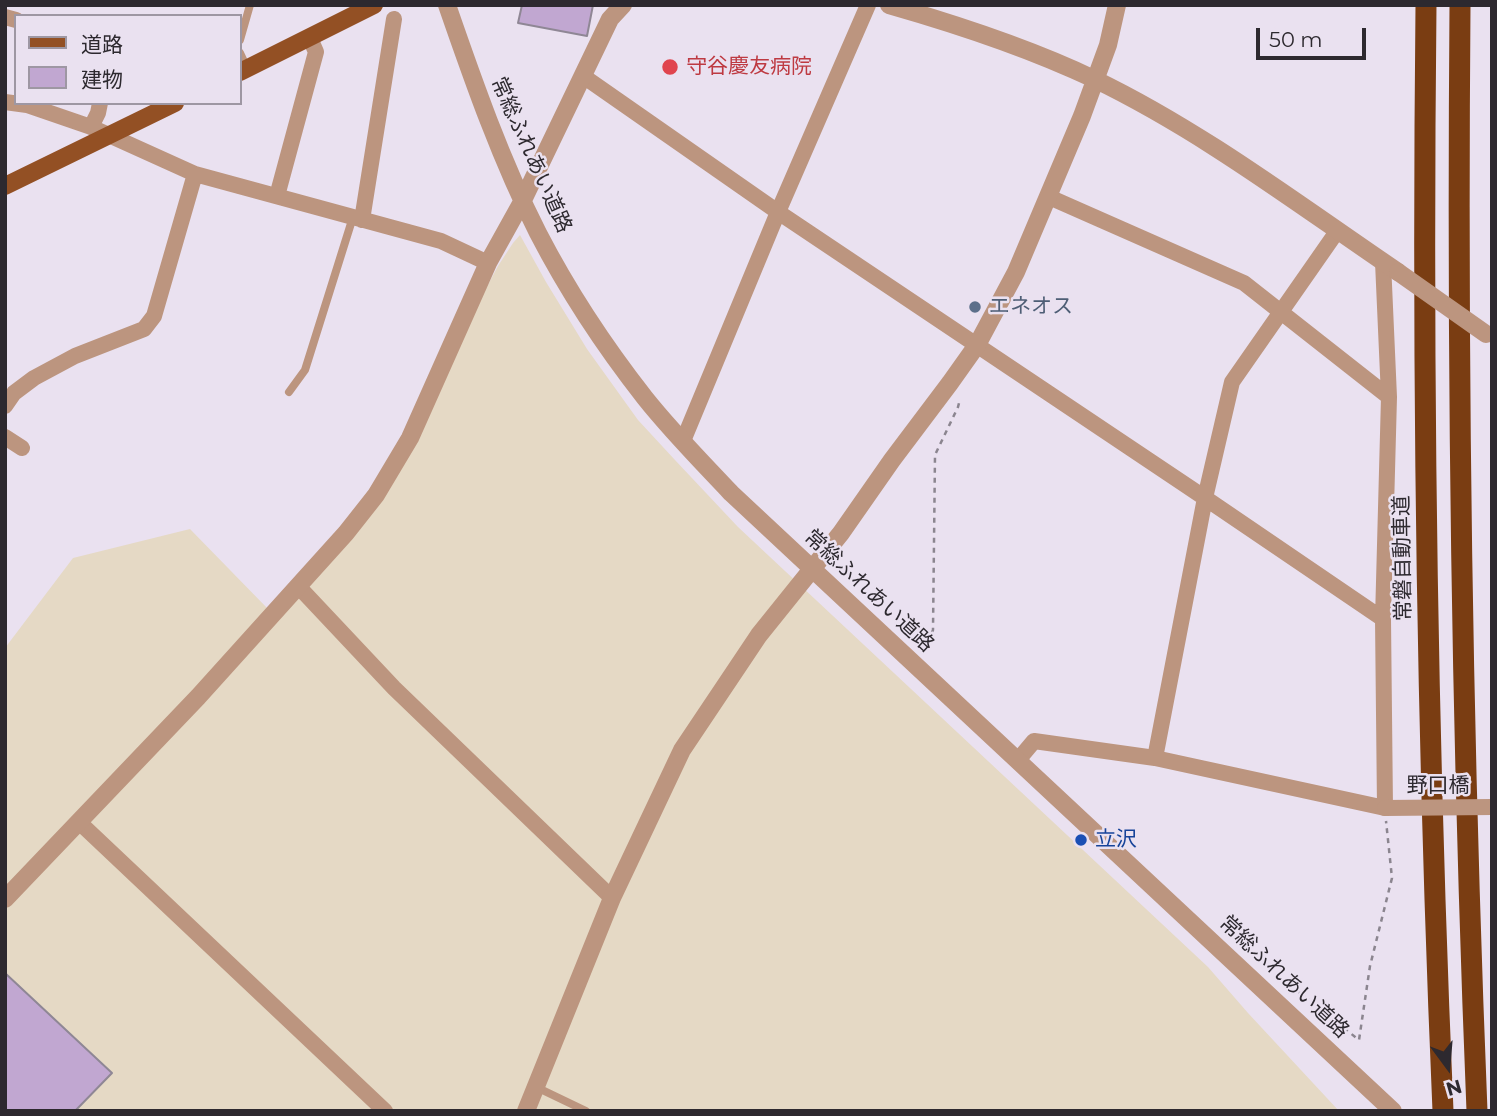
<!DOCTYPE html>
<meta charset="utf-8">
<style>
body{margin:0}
#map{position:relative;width:1497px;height:1116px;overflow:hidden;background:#eae1f0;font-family:Montserrat,"Noto Sans JP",sans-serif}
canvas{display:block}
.frame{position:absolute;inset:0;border:7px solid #2d292f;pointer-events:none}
.legend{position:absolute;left:14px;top:14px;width:228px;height:91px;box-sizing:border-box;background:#eae1f0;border:2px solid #9e97a3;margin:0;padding:9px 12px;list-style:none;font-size:21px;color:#2d292f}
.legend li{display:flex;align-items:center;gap:14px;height:35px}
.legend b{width:35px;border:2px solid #9e97a3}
.north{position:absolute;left:1413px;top:1032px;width:70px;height:70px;-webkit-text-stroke:5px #eae1f0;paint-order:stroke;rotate:164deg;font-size:19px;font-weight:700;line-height:28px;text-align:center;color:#2d292f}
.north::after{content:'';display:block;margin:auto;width:24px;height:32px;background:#2d292f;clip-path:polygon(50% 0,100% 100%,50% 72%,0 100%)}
.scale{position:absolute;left:1256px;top:28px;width:110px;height:32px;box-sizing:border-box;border:4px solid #2d292f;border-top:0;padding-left:9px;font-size:21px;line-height:24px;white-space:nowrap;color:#2d292f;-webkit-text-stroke:5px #eae1f0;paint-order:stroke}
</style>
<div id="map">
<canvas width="1497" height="1116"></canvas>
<div class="frame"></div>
<ul class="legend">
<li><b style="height:9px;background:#935024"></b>道路</li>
<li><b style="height:19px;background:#c1a7d1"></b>建物</li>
</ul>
<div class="north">N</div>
<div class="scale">50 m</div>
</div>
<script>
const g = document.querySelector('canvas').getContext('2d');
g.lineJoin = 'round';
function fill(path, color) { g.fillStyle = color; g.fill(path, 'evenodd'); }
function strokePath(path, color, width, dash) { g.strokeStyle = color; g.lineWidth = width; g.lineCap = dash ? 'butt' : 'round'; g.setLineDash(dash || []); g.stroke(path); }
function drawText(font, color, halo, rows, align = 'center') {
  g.font = font + ' Montserrat,"Noto Sans JP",sans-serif'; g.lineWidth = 5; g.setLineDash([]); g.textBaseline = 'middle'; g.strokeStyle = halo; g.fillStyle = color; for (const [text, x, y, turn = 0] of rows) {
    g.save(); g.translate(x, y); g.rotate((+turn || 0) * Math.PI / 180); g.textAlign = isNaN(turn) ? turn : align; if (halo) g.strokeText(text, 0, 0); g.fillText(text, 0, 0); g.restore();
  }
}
fill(new Path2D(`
 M520,235L546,282L587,349L638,420L675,460L738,527L1208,967L1248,1013L1339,1111H5V648L73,558L190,529L269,610L349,517L402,444L498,266L513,243Z`), '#e5d9c5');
const building = new Path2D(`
 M522,5H593L587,36L518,23Z
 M5,973L112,1073L75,1111H5Z`);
fill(building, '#c1a7d1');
strokePath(building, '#8f8795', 2);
strokePath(new Path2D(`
 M924,651L933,630L935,455L958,407L960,399
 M1288,992L1295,989L1359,1040L1370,966L1392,878L1386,821`), '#8b858f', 2.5, [5, 5]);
strokePath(new Path2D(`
 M240,40L250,5
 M240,53L247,68
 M289,392L305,370L353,217
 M536,1087L586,1111`), '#bc957f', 8);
strokePath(new Path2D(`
 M5,17L16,20
 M583,76L778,212L1205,498L1383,619
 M5,102L27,105L91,127L195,174L441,241L488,263
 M91,127L98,113L100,103
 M277,196L316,52L310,38
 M1049,197L1244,283L1389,397
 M362,220L394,19
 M5,406L14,393L34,378L75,356L144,329L154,316L195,174
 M5,437L22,448
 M683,441L778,212L868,5
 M298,586L394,688L612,898
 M1155,758L1205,498L1232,382L1338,230
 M1018,760L1034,741L1155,758L1385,808L1383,619L1389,397L1383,262
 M79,822L385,1111`), '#bc957f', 16);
strokePath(new Path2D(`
 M447,5C474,83 501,160 538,233C568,291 605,347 645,398C672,432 702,462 731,493L1393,1111
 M889,5C959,25 1029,48 1094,79C1202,131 1299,205 1398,272
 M5,899L198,697L346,533L376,495L410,438L488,263L523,200L610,19L623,5
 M526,1111L612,898L682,750L759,635L841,533L892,460L950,383L977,345L1016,272L1082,116L1108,45L1117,5`), '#bc957f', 18);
strokePath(new Path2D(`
 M240,72L374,5
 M5,186L175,103`), '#935024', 18);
strokePath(new Path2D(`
 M1426,5C1422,374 1427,743 1443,1111
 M1460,5C1457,374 1462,743 1477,1111`), '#7a3d12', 21);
strokePath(new Path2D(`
 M1385,808L1492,807`), '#bc957f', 16);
strokePath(new Path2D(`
 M1398,272L1486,334`), '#bc957f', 18);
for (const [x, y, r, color] of [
 [670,67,9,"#e0444e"],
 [975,307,7,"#5c6f8a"],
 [1081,840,7,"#1a4fb4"]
]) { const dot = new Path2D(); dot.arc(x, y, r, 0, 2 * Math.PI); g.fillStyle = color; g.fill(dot); strokePath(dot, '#eae1f0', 2.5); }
drawText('21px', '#be3a42', '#eae1f0', [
 ["守谷慶友病院",686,67]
], 'left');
drawText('21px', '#2d292f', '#eae1f0', [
 ["常総ふれあい道路",531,155,66],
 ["常磐自動車道",1403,558,-91],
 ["常総ふれあい道路",869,591,43],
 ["野口橋",1438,786],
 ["常総ふれあい道路",1284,977,43]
]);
drawText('21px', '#4e5e75', '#eae1f0', [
 ["エネオス",989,307]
], 'left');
drawText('21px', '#164399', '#eae1f0', [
 ["立沢",1095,840]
], 'left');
</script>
